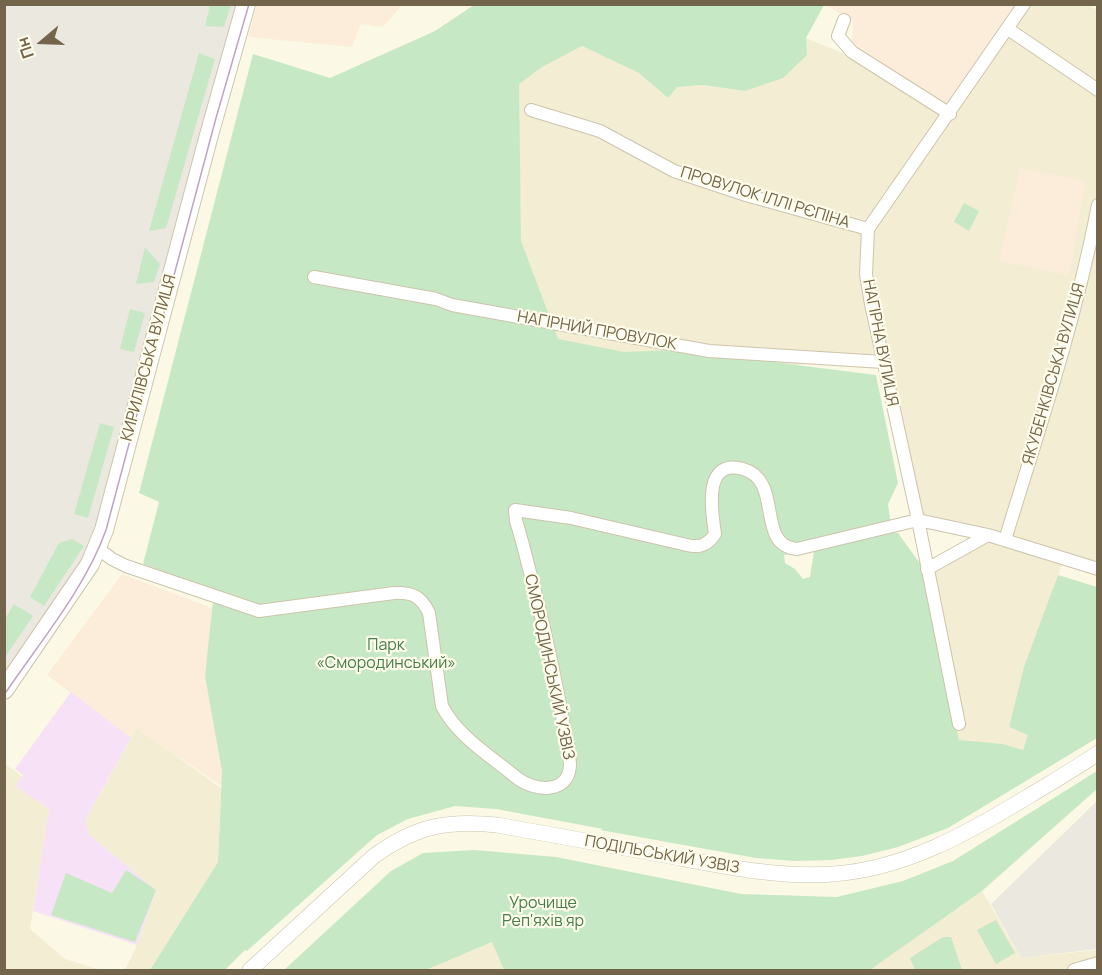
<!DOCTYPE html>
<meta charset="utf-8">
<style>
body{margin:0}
#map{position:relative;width:1102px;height:975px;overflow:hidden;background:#fbf9e5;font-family:Manrope,sans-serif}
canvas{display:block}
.frame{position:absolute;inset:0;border:6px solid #73654b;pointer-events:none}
.north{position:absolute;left:12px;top:12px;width:60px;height:60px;-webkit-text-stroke:4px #fefceb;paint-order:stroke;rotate:251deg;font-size:16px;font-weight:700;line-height:24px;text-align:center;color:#73654b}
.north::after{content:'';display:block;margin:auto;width:21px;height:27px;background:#73654b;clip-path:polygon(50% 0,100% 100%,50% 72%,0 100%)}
</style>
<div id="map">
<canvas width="1102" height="975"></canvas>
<div class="frame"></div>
<div class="north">Пн</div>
</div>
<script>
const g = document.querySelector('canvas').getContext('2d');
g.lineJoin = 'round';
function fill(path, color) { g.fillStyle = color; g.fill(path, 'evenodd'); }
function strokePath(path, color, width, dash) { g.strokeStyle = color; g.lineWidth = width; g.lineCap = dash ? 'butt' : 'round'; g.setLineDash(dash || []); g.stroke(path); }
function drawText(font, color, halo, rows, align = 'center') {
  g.font = font + ' Manrope,sans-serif'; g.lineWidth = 4.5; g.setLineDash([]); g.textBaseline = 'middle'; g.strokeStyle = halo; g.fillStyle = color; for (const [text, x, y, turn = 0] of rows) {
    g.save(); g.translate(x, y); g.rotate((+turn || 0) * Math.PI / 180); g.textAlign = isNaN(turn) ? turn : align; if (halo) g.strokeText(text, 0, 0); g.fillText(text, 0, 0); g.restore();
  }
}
fill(new Path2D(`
 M1030,5H1089L1097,10V565L1065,556L1025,668L1009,727L1029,735L1023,750L1003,744L959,741L957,731L963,727L932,573L988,540L921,517L878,366L799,362L795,429L282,316L521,241L518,84L541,67L582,46L640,73L668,98L677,87L703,85L745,91L806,38L845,54L944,116H954Z
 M137,728L221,788L218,862L150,970H125L137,945L156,890L87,834L85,820Z
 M4,763L51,798L30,929L65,959L101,970H5Z
 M982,891L1021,958L1097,950V970H870Z
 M492,942L504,970H426Z`), '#f3edd3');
fill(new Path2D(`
 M257,5V4L402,5L383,27L361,24L352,47L248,37Z
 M826,5H1016L947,106L852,43L853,22Z
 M1020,168L1086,181L1069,275L999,261Z
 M122,574L220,611L223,787L137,729L131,738L47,675Z`), '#fbedd9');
fill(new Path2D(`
 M5,5H238L91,547L5,678Z
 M1097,801V949L1021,958L991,904Z`), '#ebe8df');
fill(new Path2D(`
 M71,692L131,738L85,820L88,834L156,890L137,945L33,911L49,809L15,786L23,775L15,769Z`), '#f6e1f7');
fill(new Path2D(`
 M210,5H231L224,27L205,26Z
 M474,5H824L806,38L807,55L783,78L745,91L703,85L677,87L668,98L639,73L582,46L542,67L519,84L521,241L558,339L624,352L677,350L876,375L898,483L888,504L892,533H898L921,565L928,592L959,740L1003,744L1023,750L1028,735L1009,727L1024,667L1058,575L1097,587V738L948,828L898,847L862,856L831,860L795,861L756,858L600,830L603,829L496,809L455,806L408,819L377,835L247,951L245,950L225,970H150L218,862L222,771L205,676L214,591L143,564L159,502L139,493L253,54L330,78L435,31ZM814,551L810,577L803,579L795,569L785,563L784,555Z
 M199,53L215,59L166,228L149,231Z
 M964,203L979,211L969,231L954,222Z
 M145,247L160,264L154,282L136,284Z
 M130,309L145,313L134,352L120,349Z
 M100,423L114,427L88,518L74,514Z
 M72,539L84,546L44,606L30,597L59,543Z
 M14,604L33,616L5,657V619Z
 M1097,771V789L982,891L870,970H504L492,942L426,970H284L391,871L423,853L474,850L556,857L741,894L837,897L903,881L953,861Z
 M126,870L156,890L135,942L51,915L66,873L112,893Z
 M996,920L1015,953L996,964L977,930Z
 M943,937H951L962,970H915L910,958Z`), '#c7e8c4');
const minor = new Path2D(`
 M844,20L838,36L852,52L950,114
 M1008,29L1098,90
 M531,110L600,131L674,171L746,195L868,229
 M314,277L436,299L452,305L709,351L883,362
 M1005,540C1039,429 1076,320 1098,205
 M97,548L112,559L126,566L259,611L394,593C412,592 421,596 429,613L442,706C457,736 492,757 517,778C534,791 568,795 570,766C570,750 564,732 562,716C554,671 544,627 533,583C527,563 523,542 516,521L515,510L571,518L687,545C699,548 708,545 715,534C712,512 702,458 743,469C784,480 755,546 797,549L918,520L988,535L1098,569
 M927,569L988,535
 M959,724L918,520L871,304L866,274L868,229L1024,4
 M1074,970L1098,963`);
const tertiary = new Path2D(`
 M250,970L374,856C416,826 446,820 497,825C556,836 616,846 675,857C727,867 780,878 833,874C905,869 968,833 1029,796C1052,782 1075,769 1098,753`);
const secondary = new Path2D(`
 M4,690L90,564L104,530L209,135L246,4`);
strokePath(minor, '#ccc4ab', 14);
strokePath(tertiary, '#ccc4ab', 16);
strokePath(secondary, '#cfc5a9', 20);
strokePath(minor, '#fff', 12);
strokePath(tertiary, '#fff', 15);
strokePath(secondary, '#fff', 18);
strokePath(new Path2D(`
 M4,695C39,643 85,589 106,530L216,118L249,4`), '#bfa4c4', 1.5);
drawText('16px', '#73654b', '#fefceb', [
 ["ПРОВУЛОК ІЛЛІ РЄПІНА",765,198,17],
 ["НАГІРНИЙ ПРОВУЛОК",597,331,10],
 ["НАГІРНА ВУЛИЦЯ",880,343,79],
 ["КИРИЛІВСЬКА ВУЛИЦЯ",149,358,-75],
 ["ЯКУБЕНКІВСЬКА ВУЛИЦЯ",1054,374,-74],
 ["СМОРОДИНСЬКИЙ УЗВІЗ",549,667,78],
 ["ПОДІЛЬСЬКИЙ УЗВІЗ",662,855,10]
]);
drawText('16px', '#467e47', '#fefceb', [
 ["Парк",386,646],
 ["«Смородинський»",386,664],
 ["Урочище",543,904],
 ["Реп'яхів яр",543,922]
]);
</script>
